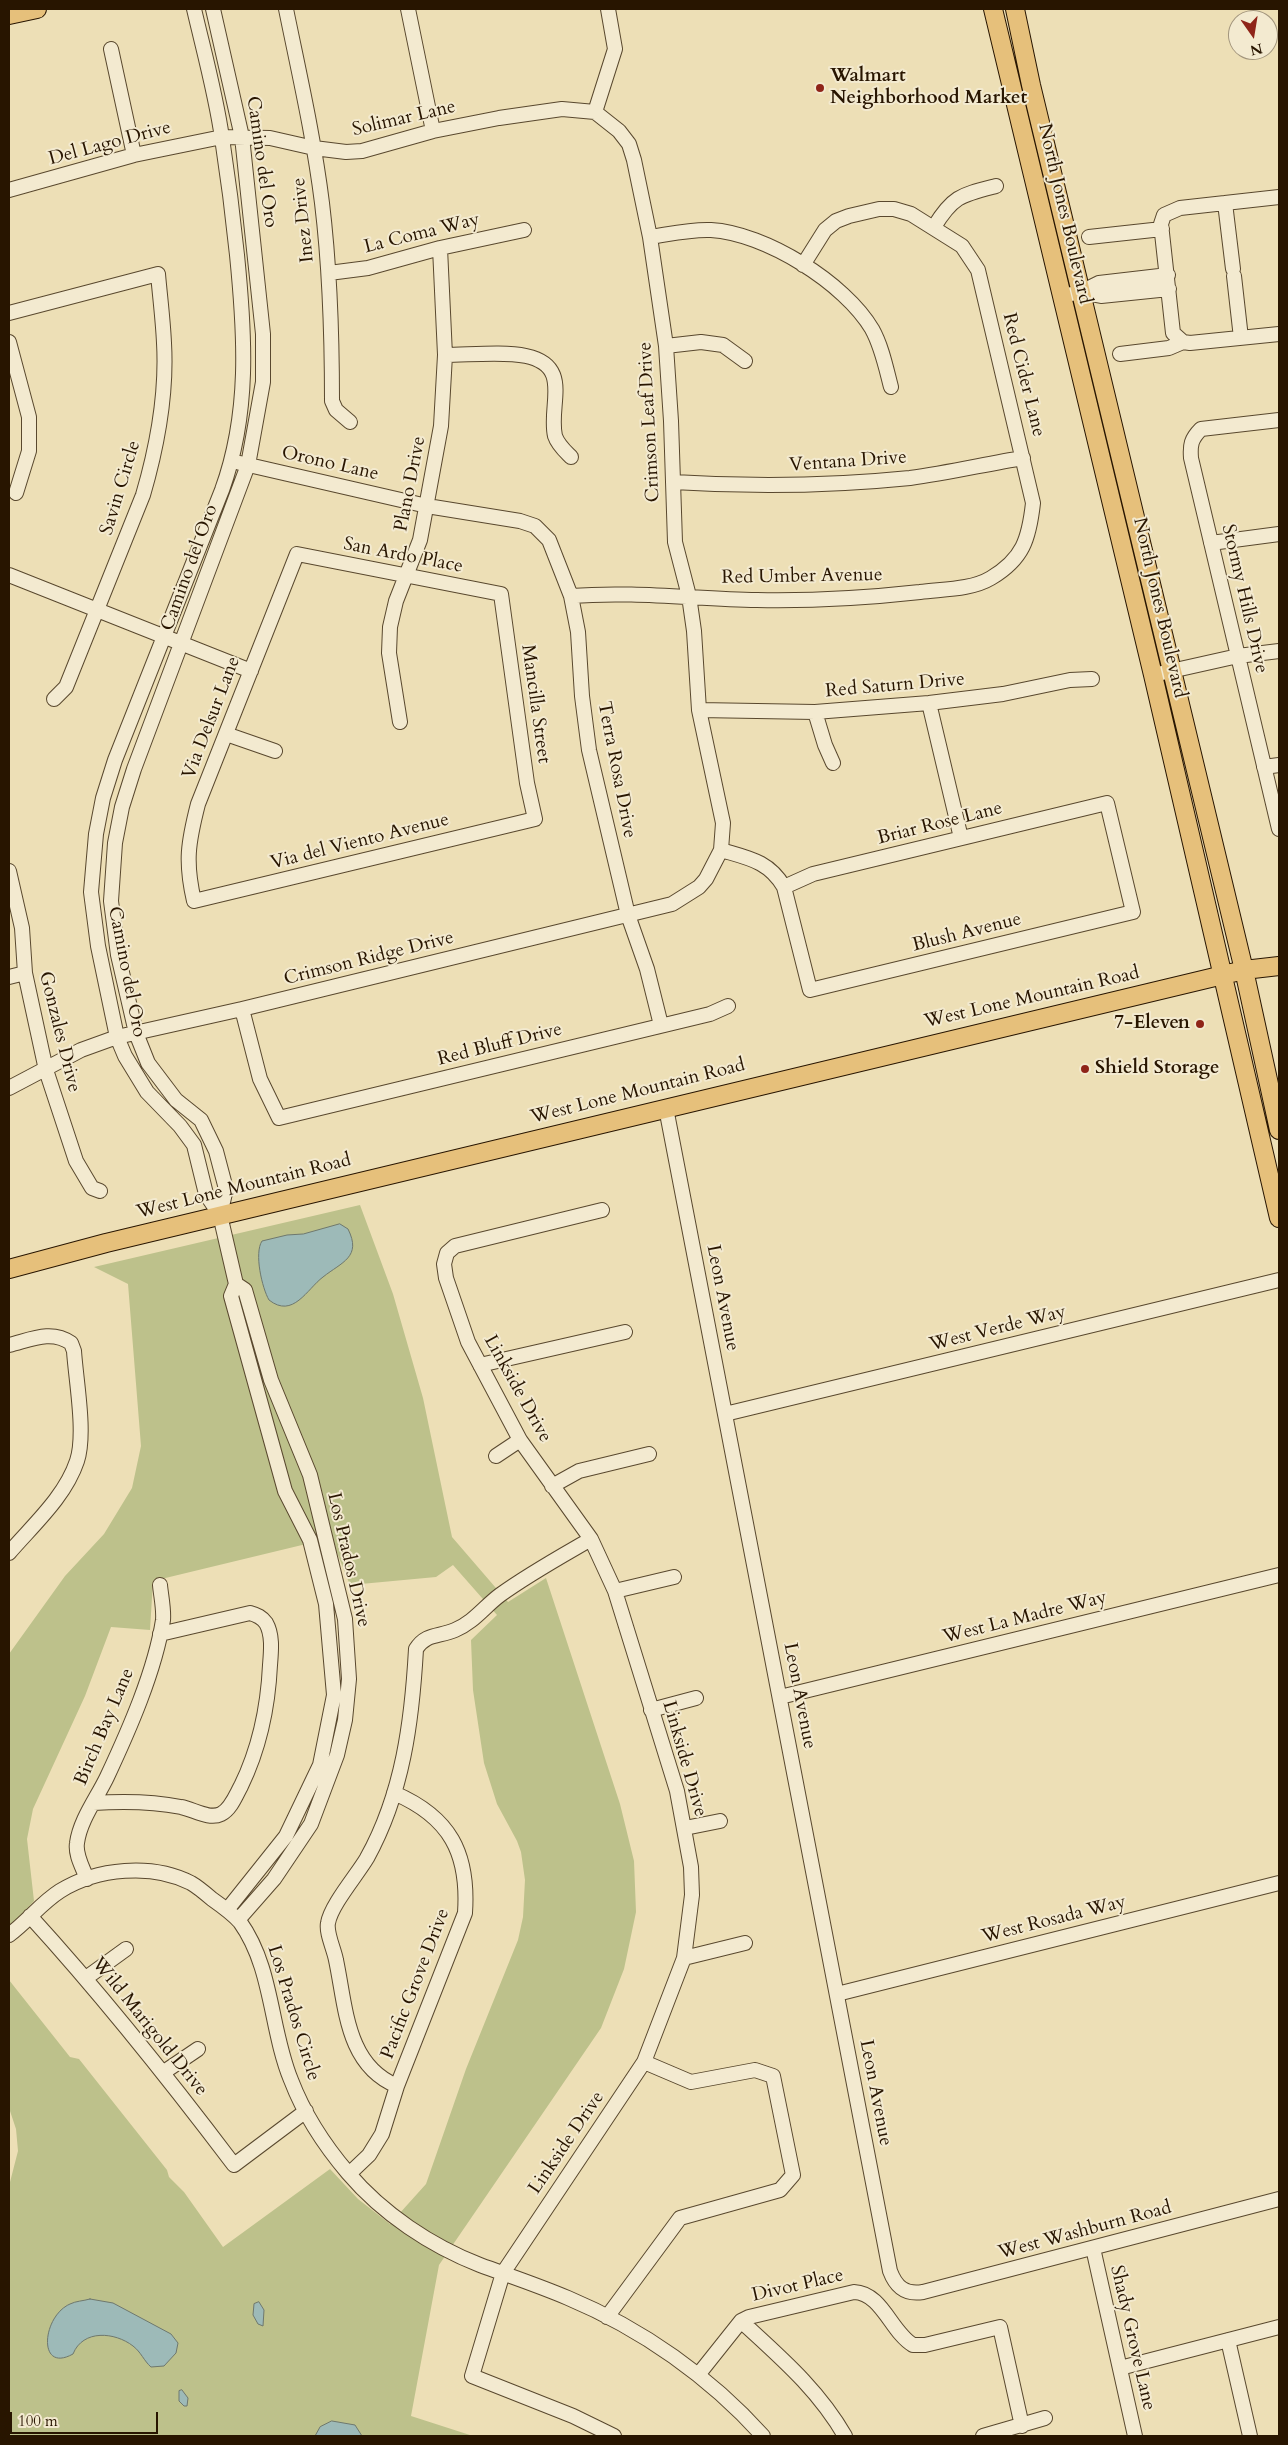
<!DOCTYPE html>
<style>
body{margin:0}
#map{position:relative;width:1288px;height:2445px;overflow:hidden;background:#eddfb6;font-family:Cardo,serif}
canvas{display:block}
.frame{position:absolute;inset:0;border:10px solid #281500;pointer-events:none}
.north{position:absolute;left:1228px;top:10px;width:50px;height:50px;box-sizing:border-box;background:#f3ead0;border:1px solid #a2957d;border-radius:50%;rotate:167deg;font-size:14px;font-weight:700;line-height:20px;text-align:center;color:#281500}
.north::after{content:'';display:block;margin:auto;width:18px;height:22px;background:#8f2418;clip-path:polygon(50% 0,100% 100%,50% 72%,0 100%)}
.scale{position:absolute;left:10px;top:2412px;width:148px;height:22px;box-sizing:border-box;border:2px solid #281500;border-top:0;padding-left:6px;font-size:15px;line-height:18px;white-space:nowrap;color:#281500;-webkit-text-stroke:4px #f3ead0;paint-order:stroke}
</style>
<div id="map">
<canvas width="1288" height="2445"></canvas>
<div class="frame"></div>
<div class="north">N</div>
<div class="scale">100 m</div>
</div>
<script>
const g = document.querySelector('canvas').getContext('2d');
g.lineJoin = 'round';
function fill(path, color) { g.fillStyle = color; g.fill(path, 'evenodd'); }
function strokePath(path, color, width, dash) { g.strokeStyle = color; g.lineWidth = width; g.lineCap = dash ? 'butt' : 'round'; g.setLineDash(dash || []); g.stroke(path); }
function drawText(font, color, halo, rows, align = 'center') {
  g.font = font + ' Cardo,serif'; g.lineWidth = 4; g.setLineDash([]); g.textBaseline = 'middle'; g.strokeStyle = halo; g.fillStyle = color; for (const [text, x, y, turn = 0] of rows) {
    g.save(); g.translate(x, y); g.rotate((+turn || 0) * Math.PI / 180); g.textAlign = isNaN(turn) ? turn : align; if (halo) g.strokeText(text, 0, 0); g.fillText(text, 0, 0); g.restore();
  }
}
fill(new Path2D(`
 M360,1205L393,1294L423,1398L452,1537L508,1602L546,1578L620,1804L634,1861L636,1912L624,1969L601,2028L439,2265L411,2416L473,2436H9V2186L18,2151L16,2129L9,2108V1980L70,2057L79,2059L167,2170L169,2177L184,2192L223,2247L330,2169L358,2199L390,2224L426,2184L466,2069L518,1940L523,1917L525,1880L521,1852L517,1841L497,1804L484,1763L473,1690L471,1640L497,1615L453,1565L436,1577L350,1585L331,1538L153,1581L150,1630L111,1627L85,1696L33,1809L27,1839L34,1901L9,1928V1654L65,1576L104,1534L132,1488L141,1446L128,1284L94,1267Z`), '#bdc18b');
const water = new Path2D(`
 M340,1224L348,1229C362,1257 342,1262 323,1277C307,1289 293,1319 269,1300C262,1288 254,1253 262,1241L287,1235L303,1234Z
 M90,2299L113,2303L171,2334L178,2343L176,2353L164,2366L151,2367C144,2361 141,2352 133,2346C115,2332 83,2329 73,2354C37,2374 42,2316 70,2304C76,2301 83,2301 90,2299Z
 M259,2302L264,2310L263,2326L258,2324L253,2315L254,2304Z
 M182,2390L188,2398L187,2406H184L179,2401V2391Z
 M332,2421L355,2425L362,2436H315L320,2427Z`);
fill(water, '#9dbab8');
strokePath(water, '#6e786e', 1);
const minor = new Path2D(`
 M194,9C204,52 216,95 222,138C228,177 233,216 237,255C245,335 250,413 222,490L115,760L103,798L96,834L91,892L98,946L117,1037L125,1056L147,1092L180,1126L194,1145L206,1194L220,1215L236,1284L231,1296L285,1491L310,1540L326,1604L334,1695L320,1765L286,1836L227,1910
 M213,9L242,137L263,334V382L248,465L134,769L122,807L115,843L111,901L118,955L136,1033L148,1063L176,1100L201,1120L216,1151L226,1189L220,1215
 M286,9C299,73 314,138 322,203C330,269 332,335 332,401L336,410L350,422
 M408,9L433,131
 M111,49L134,155
 M595,112L615,49L608,9
 M9,190L134,155L222,137L270,138L314,148L346,152L362,151L433,131L499,118L562,109L595,112L619,131L629,144L634,160L650,237L666,346L671,421L675,542L689,596L694,631L699,710L723,823L721,850L706,879L699,887L672,904L242,1009L117,1037L81,1050L9,1088
 M1225,203L1233,269
 M934,227C953,196 961,195 996,186
 M650,237C670,234 691,229 711,230C765,233 845,283 872,329C882,347 886,368 891,387
 M1089,237L1162,229
 M329,273L368,268L440,248L524,230
 M1234,276L1241,338
 M1081,292L1101,296L1169,289
 M1062,296L1081,292L1099,283L1168,275
 M9,313L158,274C160,297 163,320 164,343C167,394 157,447 143,495L66,687L54,699
 M9,342L29,417V451L16,493
 M1183,342L1173,333L1161,224L1164,215L1180,208L1279,197
 M666,346L701,342L723,345L745,361
 M1120,354L1169,348L1183,342L1190,343L1279,334
 M445,355C468,355 504,351 526,356C573,366 548,405 555,436C558,445 565,451 571,457
 M1279,420L1201,429C1191,439 1190,445 1191,458L1279,829
 M240,463L427,506L520,521L535,526L549,540L571,596L578,632L582,696L589,750L628,915L647,969L661,1025
 M673,482C752,487 831,486 910,478C948,473 986,464 1023,458
 M1211,543L1279,534
 M297,554L501,594L527,783L535,819L194,901C185,862 188,843 198,804Z
 M9,575L251,671
 M571,596C633,591 695,599 757,600C811,601 866,598 920,592C942,589 971,590 991,578C1023,559 1029,539 1033,503L978,270L962,246L911,214L894,209H879L849,216L836,221L825,230L803,265
 M1162,673L1238,656L1279,651
 M929,703L961,838
 M699,710L815,712L929,703L1003,694L1070,680L1092,679
 M815,712L825,745L833,763
 M400,722L389,653L390,627L396,601L420,540L441,426L445,355L440,248
 M226,734L275,751
 M1264,767L1279,765
 M721,850C748,858 769,861 784,887L810,990L1133,912L1107,803L813,874L784,887
 M9,871L22,928L25,973L46,1070L76,1161L92,1188L100,1191
 M9,977L25,973
 M242,1009L260,1079L279,1118L710,1014L728,1006
 M666,1108L890,2271C896,2287 905,2295 923,2292L1279,2199
 M602,1210L455,1246L447,1253L444,1264L446,1278L468,1342L520,1440L591,1539L615,1591L677,1791L691,1867L692,1895L684,1958L644,2062L503,2273L472,2376L573,2416L614,2436
 M236,1284L245,1290L271,1380L310,1475L345,1619L349,1679L345,1720L337,1755L311,1824L274,1879L238,1920
 M9,1345C30,1340 51,1329 71,1343L74,1351C76,1381 86,1434 77,1461C65,1497 33,1525 9,1553
 M480,1365L625,1332
 M725,1414L1279,1280
 M496,1456L520,1440
 M552,1486L579,1471L649,1454
 M615,1591L674,1577
 M780,1697L1279,1575
 M651,1710L696,1698
 M93,1803C123,1801 151,1801 181,1807C193,1809 209,1820 221,1814C231,1809 236,1795 241,1786C260,1747 268,1708 270,1665C271,1652 273,1635 266,1623C262,1617 257,1615 250,1613L160,1634
 M685,1828L720,1821
 M87,1879C83,1868 75,1855 77,1843C80,1820 97,1798 107,1777C129,1730 155,1671 163,1620C164,1609 161,1596 160,1585
 M30,1916C103,1996 169,2079 234,2165L306,2111
 M9,1935C27,1922 41,1903 60,1891C97,1868 152,1863 191,1883C198,1887 205,1893 212,1899C222,1906 232,1913 240,1922C273,1968 270,2029 291,2080C304,2114 325,2146 348,2173C383,2214 431,2246 480,2265C510,2276 540,2286 568,2298C642,2329 710,2377 763,2436
 M684,1958L745,1943
 M86,1978L126,1949
 M837,1994L1279,1883
 M164,2072L198,2049
 M397,2086C346,2065 346,2007 336,1960C334,1949 326,1933 328,1923C331,1905 357,1875 367,1858C403,1793 412,1721 416,1649C426,1633 439,1637 455,1630C474,1622 484,1607 500,1595C529,1574 560,1557 591,1539
 M349,2174L369,2155L382,2134L397,2086L465,1913C469,1853 450,1817 394,1793
 M1093,2248L1135,2436
 M607,2317L680,2218L780,2190L793,2175L773,2076L755,2070L691,2082L644,2062
 M741,2321C780,2357 818,2389 845,2436
 M1228,2340L1250,2436
 M1120,2368L1279,2327
 M698,2375L741,2321L749,2317L854,2292C882,2293 891,2332 913,2345H925L1000,2327L1022,2426
 M983,2436L1045,2418`);
const major = new Path2D(`
 M993,9L1153,675L1279,1218
 M1015,9L1031,85L1244,970L1279,1130
 M9,15L37,9
 M9,1269L106,1243L1244,970L1279,966`);
strokePath(minor, '#59482e', 16);
strokePath(major, '#281500', 20);
strokePath(minor, '#f3ead0', 14);
strokePath(major, '#e6c07b', 18);
for (const [x, y, r, color] of [
 [820,88,5,"#8f2418"],
 [1200,1024,5,"#8f2418"],
 [1085,1069,5,"#8f2418"]
]) { const dot = new Path2D(); dot.arc(x, y, r, 0, 2 * Math.PI); g.fillStyle = color; g.fill(dot); strokePath(dot, '#f3ead0', 2); }
drawText('bold 19px', '#281500', '#f3ead0', [
 ["Walmart",830,77],
 ["Neighborhood Market",830,99],
 ["7-Eleven",1190,1024,"right"],
 ["Shield Storage",1095,1069]
], 'left');
drawText('19px', '#281500', '#f3ead0', [
 ["Solimar Lane",404,119,-13],
 ["Del Lago Drive",110,144,-15],
 ["Camino del Oro",261,162,82],
 ["North Jones Boulevard",1064,214,77],
 ["Inez Drive",304,220,-96],
 ["La Coma Way",422,234,-14],
 ["Red Cider Lane",1023,375,76],
 ["Crimson Leaf Drive",650,422,-93],
 ["Ventana Drive",848,462,-4],
 ["Orono Lane",330,464,13],
 ["Plano Drive",411,484,-79],
 ["Savin Circle",121,488,-73],
 ["San Ardo Place",403,556,11],
 ["Camino del Oro",190,568,-70],
 ["Red Umber Avenue",802,577,-1],
 ["Stormy Hills Drive",1244,599,77],
 ["North Jones Boulevard",1159,608,77],
 ["Red Saturn Drive",895,686,-5],
 ["Mancilla Street",535,704,82],
 ["Via Delsur Lane",212,718,-69],
 ["Terra Rosa Drive",616,770,79],
 ["Briar Rose Lane",940,824,-14],
 ["Via del Viento Avenue",360,842,-14],
 ["Blush Avenue",967,933,-14],
 ["Crimson Ridge Drive",369,959,-14],
 ["Camino del Oro",126,972,79],
 ["West Lone Mountain Road",1032,998,-13],
 ["Gonzales Drive",59,1032,76],
 ["Red Bluff Drive",500,1045,-14],
 ["West Lone Mountain Road",638,1092,-14],
 ["West Lone Mountain Road",244,1187,-14],
 ["Leon Avenue",722,1298,79],
 ["West Verde Way",998,1329,-14],
 ["Linkside Drive",517,1389,61],
 ["Los Prados Drive",348,1560,77],
 ["West La Madre Way",1025,1618,-14],
 ["Leon Avenue",799,1696,79],
 ["Birch Bay Lane",105,1727,-67],
 ["Linkside Drive",684,1759,74],
 ["West Rosada Way",1054,1920,-14],
 ["Pacific Grove Drive",416,1984,-69],
 ["Los Prados Circle",293,2013,73],
 ["Wild Marigold Drive",149,2027,51],
 ["Leon Avenue",875,2093,79],
 ["Linkside Drive",567,2143,-56],
 ["West Washburn Road",1085,2231,-15],
 ["Divot Place",798,2286,-13],
 ["Shady Grove Lane",1132,2338,77]
]);
</script>
